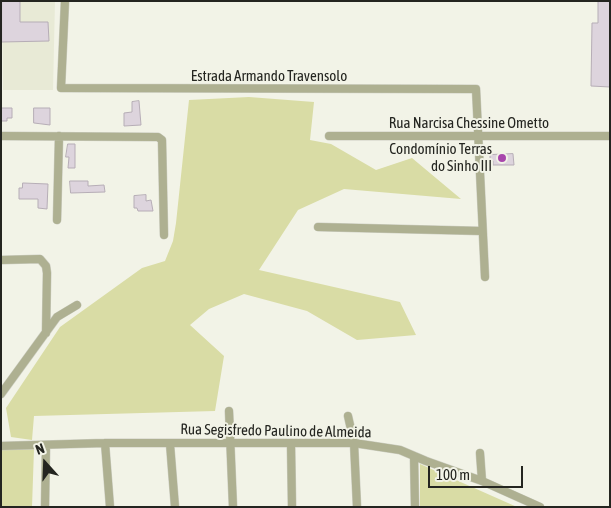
<!DOCTYPE html>
<meta charset="utf-8">
<style>
body{margin:0}
#map{position:relative;width:611px;height:508px;overflow:hidden;background:#f2f3e7;font-family:"Asap Condensed",sans-serif}
canvas{display:block}
.frame{position:absolute;inset:0;border:2px solid #242520;pointer-events:none}
.north{position:absolute;left:20px;top:438px;width:50px;height:50px;-webkit-text-stroke:4px #f2f3e7;paint-order:stroke;rotate:340deg;font-size:14px;font-weight:700;line-height:20px;text-align:center;color:#242520}
.north::after{content:'';display:block;margin:auto;width:18px;height:22px;background:#242520;clip-path:polygon(50% 0,100% 100%,50% 72%,0 100%)}
.scale{position:absolute;left:428px;top:466px;width:95px;height:22px;box-sizing:border-box;border:2px solid #242520;border-top:0;padding-left:6px;font-size:15px;line-height:18px;white-space:nowrap;color:#242520;-webkit-text-stroke:4px #f2f3e7;paint-order:stroke}
</style>
<div id="map">
<canvas width="611" height="508"></canvas>
<div class="frame"></div>
<div class="north">N</div>
<div class="scale">100 m</div>
</div>
<script>
const g = document.querySelector('canvas').getContext('2d');
g.lineJoin = 'round';
function fill(path, color) { g.fillStyle = color; g.fill(path, 'evenodd'); }
function strokePath(path, color, width, dash) { g.strokeStyle = color; g.lineWidth = width; g.lineCap = dash ? 'butt' : 'round'; g.setLineDash(dash || []); g.stroke(path); }
function drawText(font, color, halo, rows, align = 'center') {
  g.font = font + ' "Asap Condensed",sans-serif'; g.lineWidth = 4; g.setLineDash([]); g.textBaseline = 'middle'; g.strokeStyle = halo; g.fillStyle = color; for (const [text, x, y, turn = 0] of rows) {
    g.save(); g.translate(x, y); g.rotate((+turn || 0) * Math.PI / 180); g.textAlign = isNaN(turn) ? turn : align; if (halo) g.strokeText(text, 0, 0); g.fillText(text, 0, 0); g.restore();
  }
}
fill(new Path2D(`
 M2,1H55L53,90H3Z`), '#e8ead6');
fill(new Path2D(`
 M249,97L314,102L310,140L331,144L376,170L412,158L461,199L344,189L298,210L259,270L400,302L416,335L357,340L307,311L244,294L209,309L190,325L224,356L215,411L34,416L32,440L11,437L6,408L60,327L142,268L165,261L173,241L176,223L189,100Z
 M1,449H34L32,507H1Z
 M420,464L517,507H420Z`), '#d9dca5');
const building = new Path2D(`
 M2,1H20V22H48L49,41L2,42Z
 M603,1H610V87L591,86L592,23H598V2Z
 M139,101L141,125L124,126V113L132,112V102Z
 M1,108H12V118H7V121H1Z
 M34,108H50V125L34,123Z
 M68,144H75V168H68L69,157H66Z
 M513,154L514,165H493V161H490V155Z
 M70,181H88V186L104,185L105,192L71,193Z
 M23,183L48,184L47,209L38,208V199H19V188H22Z
 M146,195V201L151,200L153,211H138L137,208H134V196Z`);
fill(building, '#ddd4dd');
strokePath(building, '#b6adb6', 1);
const minor = new Path2D(`
 M65,1L61,88L476,89L485,277
 M1,136L158,137L162,140L164,235
 M329,136H610
 M57,220L59,136
 M318,227L482,231
 M1,260L40,259L46,266L47,273L46,333
 M1,394L57,317L77,305
 M229,411L233,507
 M348,416L354,443L357,507
 M105,443L110,507
 M170,444L175,507
 M291,444L292,507
 M1,446L105,443H354L400,450L426,461L482,481L540,507
 M480,453L482,481
 M414,456L415,507
 M45,507L46,445`);
strokePath(minor, '#cdcec3', 9);
strokePath(minor, '#aeb091', 8);
for (const [x, y, r, color] of [
 [502,158,5,"#a846ac"]
]) { const dot = new Path2D(); dot.arc(x, y, r, 0, 2 * Math.PI); g.fillStyle = color; g.fill(dot); strokePath(dot, '#f2f3e7', 2); }
drawText('15px', '#242520', '#f2f3e7', [
 ["Estrada Armando Travensolo",269,76],
 ["Rua Narcisa Chessine Ometto",469,123],
 ["Rua Segisfredo Paulino de Almeida",276,431,1]
]);
drawText('15px', '#242520', '#f2f3e7', [
 ["Condomínio Terras",492,149],
 ["do Sinho III",492,166]
], 'right');
</script>
